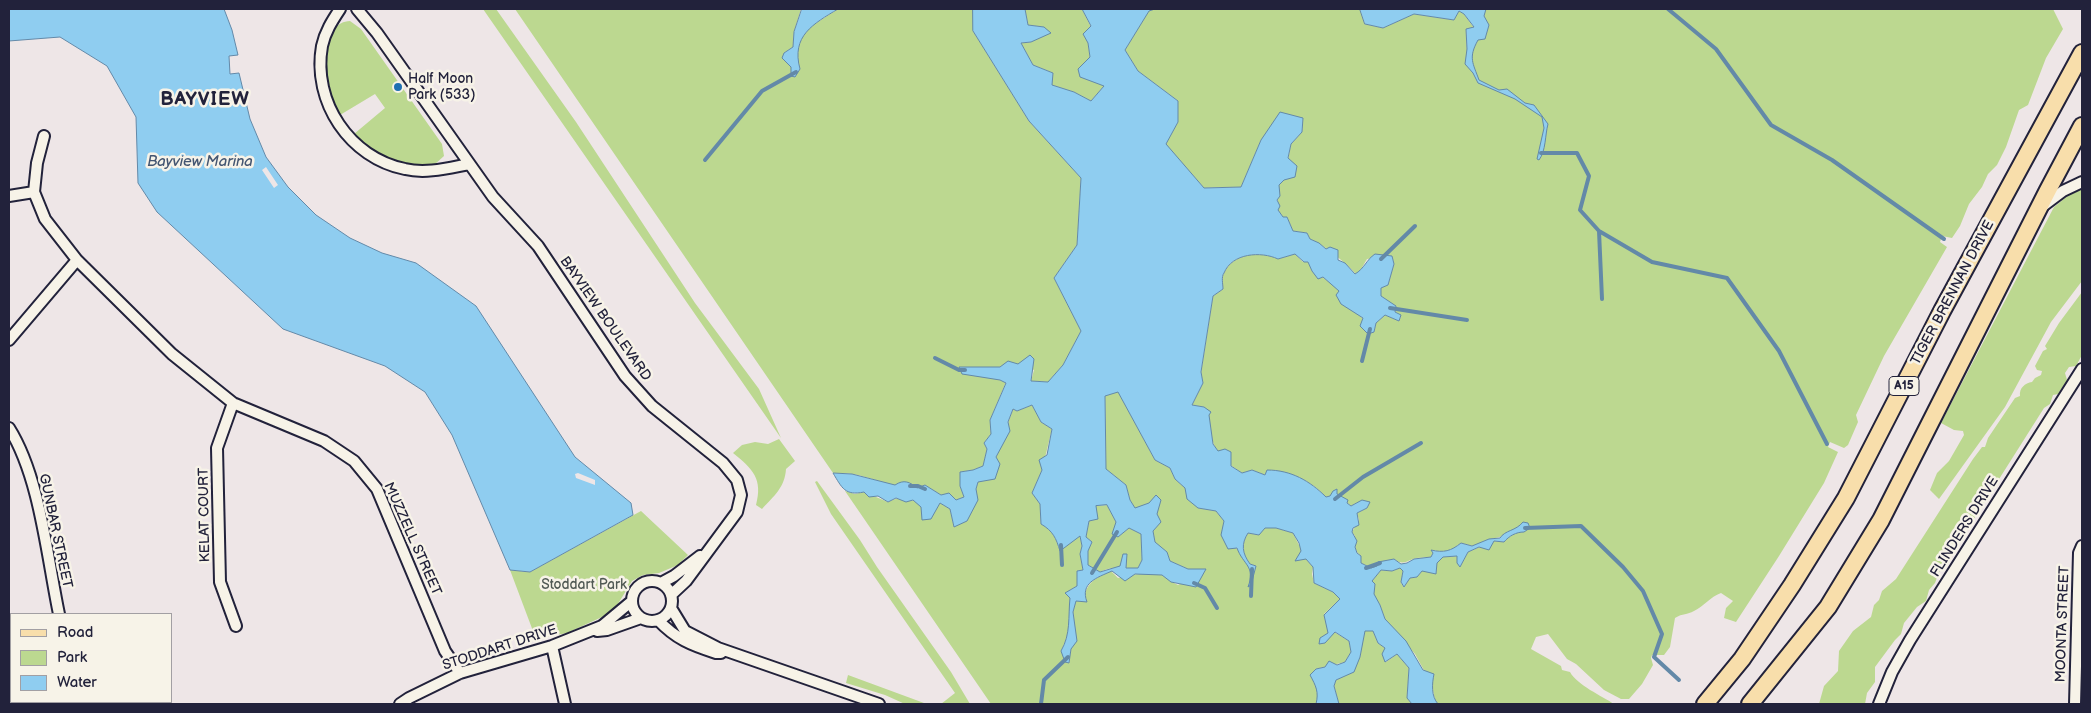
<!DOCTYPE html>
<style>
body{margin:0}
#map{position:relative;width:2091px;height:713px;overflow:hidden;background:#eee6e7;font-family:"Balsamiq Sans",sans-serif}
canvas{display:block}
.frame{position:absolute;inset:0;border:10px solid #22223b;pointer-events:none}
.legend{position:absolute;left:10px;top:613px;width:162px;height:90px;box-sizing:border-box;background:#f7f3e8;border:1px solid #a29fa3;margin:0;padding:6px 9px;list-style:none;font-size:15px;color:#22223b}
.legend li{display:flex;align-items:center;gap:10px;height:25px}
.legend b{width:25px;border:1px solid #a29fa3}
</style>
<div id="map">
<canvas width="2091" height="713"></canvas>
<div class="frame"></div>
<ul class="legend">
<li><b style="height:6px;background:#f8deab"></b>Road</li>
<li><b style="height:14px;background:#bcd890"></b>Park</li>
<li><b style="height:14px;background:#8fcdf0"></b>Water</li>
</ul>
</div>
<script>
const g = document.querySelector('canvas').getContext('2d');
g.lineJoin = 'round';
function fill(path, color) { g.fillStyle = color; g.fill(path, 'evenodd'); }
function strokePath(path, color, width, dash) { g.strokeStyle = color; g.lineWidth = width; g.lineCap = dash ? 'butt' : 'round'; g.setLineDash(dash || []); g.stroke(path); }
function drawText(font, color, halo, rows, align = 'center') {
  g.font = font + ' "Balsamiq Sans",sans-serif'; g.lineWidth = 5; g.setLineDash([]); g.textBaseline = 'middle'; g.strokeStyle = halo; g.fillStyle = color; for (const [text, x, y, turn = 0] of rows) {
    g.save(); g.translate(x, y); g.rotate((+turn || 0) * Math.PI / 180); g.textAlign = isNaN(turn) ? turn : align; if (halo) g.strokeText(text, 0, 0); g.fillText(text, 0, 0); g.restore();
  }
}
fill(new Path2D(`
 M483,9H496L576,122L695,303L759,389L781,438Z
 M515,9H801L794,32L793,47L784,53C786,63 790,66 800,69L796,57L801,38L810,27L838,9H973V31L1029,121L1081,178L1077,245L1054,278L1081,331L1063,365L1048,382L1031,381L1034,370L1018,364L1000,367H960L1006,382L990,420L991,434L984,443L987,449L983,466L973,470L960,472V486L964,497L956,500L941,495L925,485C902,494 875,477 852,474C846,473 839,473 833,473Z
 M1025,9H1082L1091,27L1088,43L1090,58L1079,69L1104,86L1091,101L1074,92L1051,85L1053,73L1033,65L1021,43L1031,42L1043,27L1028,25Z
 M1155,9H1360L1365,24L1383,28L1414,14L1454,20L1459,11L1464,14L1474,28L1466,29L1467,49L1486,9H2053L2063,29L2046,58L2028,105L2019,110L2006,147L1997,165L1988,174L1982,187L1969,204L1960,226L1952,238L1942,236L1940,242L1947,247L1884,356L1856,415L1858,422L1848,445L1844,448L1830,442L1828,447L1838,452L1824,483L1779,556L1736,622L1724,618L1726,608L1733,601L1721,593C1710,597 1704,606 1694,611C1687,615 1683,613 1675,618L1670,647L1664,655H1652L1651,658L1653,665L1642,684L1629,699H1621L1604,690L1576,664L1567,659L1548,634L1536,637L1531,649L1561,666L1562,670L1570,672C1577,685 1602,696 1614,704H1438L1435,701L1432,685L1415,654L1385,619L1380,605L1373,594L1375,584L1372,581L1381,570L1392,571L1400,568L1403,571L1401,583L1404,587L1410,578L1417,577L1422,571H1426L1443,557L1457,556L1460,567L1468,552L1494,541L1504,542L1509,537L1518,532L1523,522C1512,536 1503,536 1487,540C1482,542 1477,545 1472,546L1461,543C1451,551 1445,553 1432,550L1433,553L1431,557C1425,558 1418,557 1413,559C1405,562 1402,565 1394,559L1385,561L1372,568L1361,563V556C1354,551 1355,545 1355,536L1352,532L1359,520L1357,513L1367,508L1369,502L1356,503L1351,506L1337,494V490L1331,496L1326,497C1311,481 1295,474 1273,470L1265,475L1252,470L1242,473C1231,466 1219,457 1214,445C1209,432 1212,420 1204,407L1192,405L1203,383L1201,373L1213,296L1223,289C1223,284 1221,277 1224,273C1233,253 1261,251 1278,259L1295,254L1303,262L1308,261L1312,271L1333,284L1374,332L1376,323L1385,315L1399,321L1401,316L1395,312L1396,307L1381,296V288L1388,284L1394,264L1392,256L1367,259L1360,271L1356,274C1345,262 1324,245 1310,239L1307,233L1293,231L1287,217H1283L1277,210L1279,185L1284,180L1291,144L1302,132L1303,118L1261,140L1241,187L1204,188L1165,144L1178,122V101L1138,71L1125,50L1149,10Z
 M350,21L361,29L442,144L444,156L434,165C405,171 374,154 354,134L385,108L375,94L340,115C335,105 331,95 329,85C325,66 323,22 350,21Z
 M2082,188V281L2051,322L2005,407L1939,499L1930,490L1937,473L1949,461L1964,435L1963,431L1954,430L1941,423L2054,207L2070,194Z
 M2082,292V355L2076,366L2069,367L2065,373L2067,380L2058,394L2053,395L2050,404L2044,408L1970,525L1956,537L1947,566L1939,572L1935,583L1929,590L1926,601L1917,607L1904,623L1901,634L1895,640L1875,667V682L1867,693L1865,704H1819L1824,686L1838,671L1839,651L1853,631L1871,617L1874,605L1879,600L1882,591L1896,579L1973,459L1982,447H1985L1988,438L2015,398L2020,396C2019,388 2025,383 2032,382L2035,378L2041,375L2042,371L2037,370L2035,366L2043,351L2047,349L2045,346L2059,323Z
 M1118,391L1155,460L1170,468L1175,479L1185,488L1198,508L1216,511L1224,521L1222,535C1233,544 1257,566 1250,582L1253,580V572L1256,566L1250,564C1242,553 1241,545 1248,533L1258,535L1264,528H1276L1293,533L1306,559L1313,567L1312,574L1314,583L1333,592L1340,599L1324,614L1334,632L1349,641L1351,652L1345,662L1316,669L1319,695L1316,704H991L845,491L855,494L864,492L888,502C904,493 919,503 934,511L940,503L950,509L954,527L976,489L978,482L996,457L1013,409L1017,411L1032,405L1041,422L1052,429L1042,470L1032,493L1040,504L1041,524C1053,530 1056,538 1060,551L1080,535L1082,546L1080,554L1083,570L1077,571V586L1070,590C1070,611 1072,632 1061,651L1069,663L1074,625L1073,612L1076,600L1081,601C1090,581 1091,580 1111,571L1118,578C1129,575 1151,571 1162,575C1167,577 1171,582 1178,585L1206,569H1188L1170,561L1167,552L1155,543L1153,531L1160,522L1149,503L1135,509L1130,500L1126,485L1106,469L1105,396Z
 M779,439L795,461L786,469C785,487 774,496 762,509L756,505C763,479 753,469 733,453L742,445L755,442L768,444Z
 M817,481L860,540L877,567L951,672L970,704H941L955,693L831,514L815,482Z
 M1107,505L1116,522L1118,537L1129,528L1141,534L1142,560L1138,568C1122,569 1115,565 1100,572L1088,565V551L1092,542L1086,537L1089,521L1095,506Z
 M641,511L688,555L678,565L659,573L643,575L632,581L613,612L567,633L536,639L510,570L530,572Z
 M1364,631H1373L1378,643L1385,648L1386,662L1397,654L1409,668L1407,698L1412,704H1339L1334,686L1336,680L1352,672L1360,657Z
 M848,675L924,703L926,704H905L885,695L846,683Z`), '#bcd890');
const water = new Path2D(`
 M9,9H224L232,30L238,55L229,56L230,74L239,73L250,119L266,157L288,187L316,215L350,238L382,253L416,263L476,306L575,457L631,503L633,515L530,572L510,570L452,435L425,392L385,366L283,329L157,212L138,183L136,117L107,66L60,37L9,41Z
 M802,9H838C813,24 791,36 800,69L795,77L791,76V67L782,58L784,53L793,47L794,32Z
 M973,9H1025L1028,25L1044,27L1051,33L1031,42L1021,43L1033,65L1053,73L1052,85L1074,92L1091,101L1104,86L1080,77L1078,69L1090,57L1088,43L1083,34L1091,26L1082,9H1155L1149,11L1125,50L1138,71L1178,101V122L1166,144L1204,188L1241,187L1261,140L1280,112L1303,118L1302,132L1291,144L1288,158L1297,166L1295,177L1284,180L1279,185L1280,196L1277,200L1280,206L1278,210L1283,217H1287L1293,231L1307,233L1310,239L1319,243L1326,249L1330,247L1338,250V260L1345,263L1355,274C1364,269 1367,259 1375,254L1392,256L1394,264L1388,285L1381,288V296L1396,306L1395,312L1401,315L1399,321L1385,315L1376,323L1374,332L1368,334L1360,326L1363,318L1341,304L1336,295L1339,291L1323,277L1318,279L1312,271L1308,262H1304L1295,254L1278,259C1261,251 1232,253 1224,273C1221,277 1223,284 1223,289L1213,296L1201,372L1203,383L1192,405L1204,407L1211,412L1209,415L1213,444L1218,451L1225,449L1231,452V466L1242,473L1252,470L1265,475L1267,470C1291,470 1310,481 1326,497L1330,496L1333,491L1337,489V494L1348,500L1347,503L1351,506L1362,500L1370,502L1367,508L1357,513L1359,525L1353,528L1352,532L1357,541L1355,547L1357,553L1361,556V563L1371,568L1377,566L1378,562L1394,559L1401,564L1407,563L1414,559L1431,557L1433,553L1431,550C1444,553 1451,551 1461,543L1472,546L1489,539L1500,538C1505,530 1516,531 1523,522L1528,523L1530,528L1524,532C1516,532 1509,536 1504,542L1494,541L1489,550L1479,547L1468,552L1460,567L1457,563V556L1443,557L1437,563L1436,574L1422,571L1417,577L1410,578L1404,587L1401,582L1403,571L1400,568L1392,571L1381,570L1372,581L1375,584L1374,594L1380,605L1385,619L1406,641L1423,670L1434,674C1432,684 1431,696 1438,704H1412L1407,698L1409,668L1397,654L1385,662L1382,654L1385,648L1378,643L1373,631H1365L1360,657L1354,672L1336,680L1334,686L1339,704H1316C1319,692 1316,686 1310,675L1316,669L1325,667L1329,661L1337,665L1345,662L1351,652L1349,641L1335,632L1325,643L1319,644L1320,638L1328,633L1324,615L1340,599L1333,592L1314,583L1313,567L1306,559L1295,561L1301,551L1299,543L1293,533L1276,528H1265L1259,535L1248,533C1241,544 1242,553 1250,564L1256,566L1251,585L1248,587C1256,566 1243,565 1237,548L1228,549L1221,535L1224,521L1216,511L1198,508L1187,499L1185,488L1175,479L1170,468L1155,460L1118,392L1105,396L1106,469L1126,485L1130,500L1135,508L1149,503L1156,495L1161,500L1157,514L1161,522L1153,531L1155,542L1167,552L1170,561L1188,569H1206L1196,587L1171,582L1162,575L1135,574L1125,581L1112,571C1096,578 1080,583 1087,602L1076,601L1073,612L1077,641L1071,649L1069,663L1065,662L1061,651C1071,634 1068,617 1070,598L1065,593L1077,586V571L1083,570L1080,554L1082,546L1080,536L1060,551C1056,538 1053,531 1041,524L1040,504L1032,493L1042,470L1039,460L1047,455L1052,429L1041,422L1032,405L1017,411L1013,409L1008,422L1010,431L996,457L1000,464L995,479L978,482L976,489L978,500L967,521L954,527L950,509L940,503L931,519L922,520L921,507L913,500L906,502L896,498L888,502L878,496L869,497L864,492C845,496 842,488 833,473L852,474L895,485C904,479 910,482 917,488L925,485L941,495L949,493L956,500L964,497L960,486V472L973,470L983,466L987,449L984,443L991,434L990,420L1006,383L1000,380L962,374L959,367H1000L1008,361L1018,364L1030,355L1034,359L1031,381L1048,382L1063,365L1081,331L1054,278L1077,245L1081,178L1029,121L973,31ZM1107,505L1116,522L1112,534L1118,537L1129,528L1141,534L1142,560L1138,568H1126L1127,554H1123L1120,566L1100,572L1088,565V551L1092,542L1086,537L1089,521L1098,519L1096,506Z
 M1360,9H1486L1484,16L1489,25L1485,39L1478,40C1468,58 1473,63 1479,80L1499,90L1507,89L1525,103L1534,105L1548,124C1545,135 1546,151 1539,160L1537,159L1544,128L1542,117L1515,99L1478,83L1473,73L1465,64L1467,49L1466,29L1474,27L1464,14L1459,11L1454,20L1414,14L1383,28L1365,24Z`);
fill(water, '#8fcdf0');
strokePath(water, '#6389a8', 1);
fill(new Path2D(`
 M266,167L278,185L274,188L262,170Z
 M578,473L595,480V485L576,478L575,474Z`), '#eee6e7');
strokePath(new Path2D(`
 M1668,9L1716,49L1771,125L1832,160L1944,239
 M1541,153H1577L1589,176L1580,210L1599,231L1652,262L1727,278L1779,351L1827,444
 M705,160L762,91L796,72
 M1599,231L1602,299
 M1381,259L1415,226
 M1390,308L1467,320
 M935,358L959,370H965
 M1362,361L1370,329
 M910,486H918L925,489
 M1335,499L1363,477L1421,443
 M1525,528L1581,526L1623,567L1643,591L1662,634L1654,657L1679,680
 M1061,545L1062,565
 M1366,568L1380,563
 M1092,573L1117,532
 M1194,583L1205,588L1217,608
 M1251,596L1252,569
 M1041,704L1044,680L1068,657`), '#6389a8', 4);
const minor = new Path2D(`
 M340,9C332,21 325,32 322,46C312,102 350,158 405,169C426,174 448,168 469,164
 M357,9L377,33L493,197L538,246L625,376L652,406L723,463L737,480L741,495L737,512L686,581L671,595
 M44,136L37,163L34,192L45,219L77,260L172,354L233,403L324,441L354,461L377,489L445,651L460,673
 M9,196L34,192
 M2043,206L2063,191L2082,182
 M9,340L77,260
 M233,403L217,448L220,582L236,626
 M9,428C40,477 47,557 59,614
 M632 601a20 20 0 1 1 40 0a20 20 0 1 1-40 0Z
 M661,583L674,576L700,556
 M671,608L685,631L718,648L879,704
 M658,620C676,639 691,645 716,653H721
 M597,631L607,630L641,618
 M552,646L565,704
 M74,702V704
 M400,704L409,698L460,673L552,646L602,626L632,601
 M1879,704L1892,672L1910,640L2082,369
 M2075,704L2079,553L2082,546`);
const primary = new Path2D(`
 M1705,704L1742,659L1792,585L1846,498L1942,311L2082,53
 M1750,704L1828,607L1881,520L2047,192L2082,126`);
strokePath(minor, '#22223b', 14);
strokePath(primary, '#22223b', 20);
strokePath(minor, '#f7f3e8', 10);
strokePath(primary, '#f8deab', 16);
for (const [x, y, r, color] of [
 [398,87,5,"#1f6fb2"]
]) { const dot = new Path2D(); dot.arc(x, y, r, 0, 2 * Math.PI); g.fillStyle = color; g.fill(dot); strokePath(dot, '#f7f3e8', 2); }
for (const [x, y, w] of [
 [1904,386,30]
]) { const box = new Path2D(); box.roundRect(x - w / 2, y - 9.5, w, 19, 4); g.fillStyle = '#f7f3e8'; g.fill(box); strokePath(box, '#22223b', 1); }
drawText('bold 12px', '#22223b', null, [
 ["A15",1904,386]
]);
drawText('14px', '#22223b', '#f7f3e8', [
 ["Half Moon",408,79],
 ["Park (533)",408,95]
], 'left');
drawText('14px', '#22223b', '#f7f3e8', [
 ["TIGER BRENNAN DRIVE",1953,293,-62],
 ["BAYVIEW BOULEVARD",605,319,55],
 ["KELAT COURT",205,515,-91],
 ["FLINDERS DRIVE",1965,527,-58],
 ["GUNBAR STREET",55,531,78],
 ["MUZZELL STREET",412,539,66],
 ["MOONTA STREET",2063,624,-88],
 ["STODDART DRIVE",500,648,-18]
]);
drawText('14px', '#505954', '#f7f3e8', [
 ["Stoddart Park",584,585]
]);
drawText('italic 15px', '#435571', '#f7f3e8', [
 ["Bayview Marina",200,162]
]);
g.letterSpacing = '1px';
drawText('bold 19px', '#22223b', '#f7f3e8', [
 ["BAYVIEW",205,100]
]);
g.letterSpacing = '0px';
</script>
